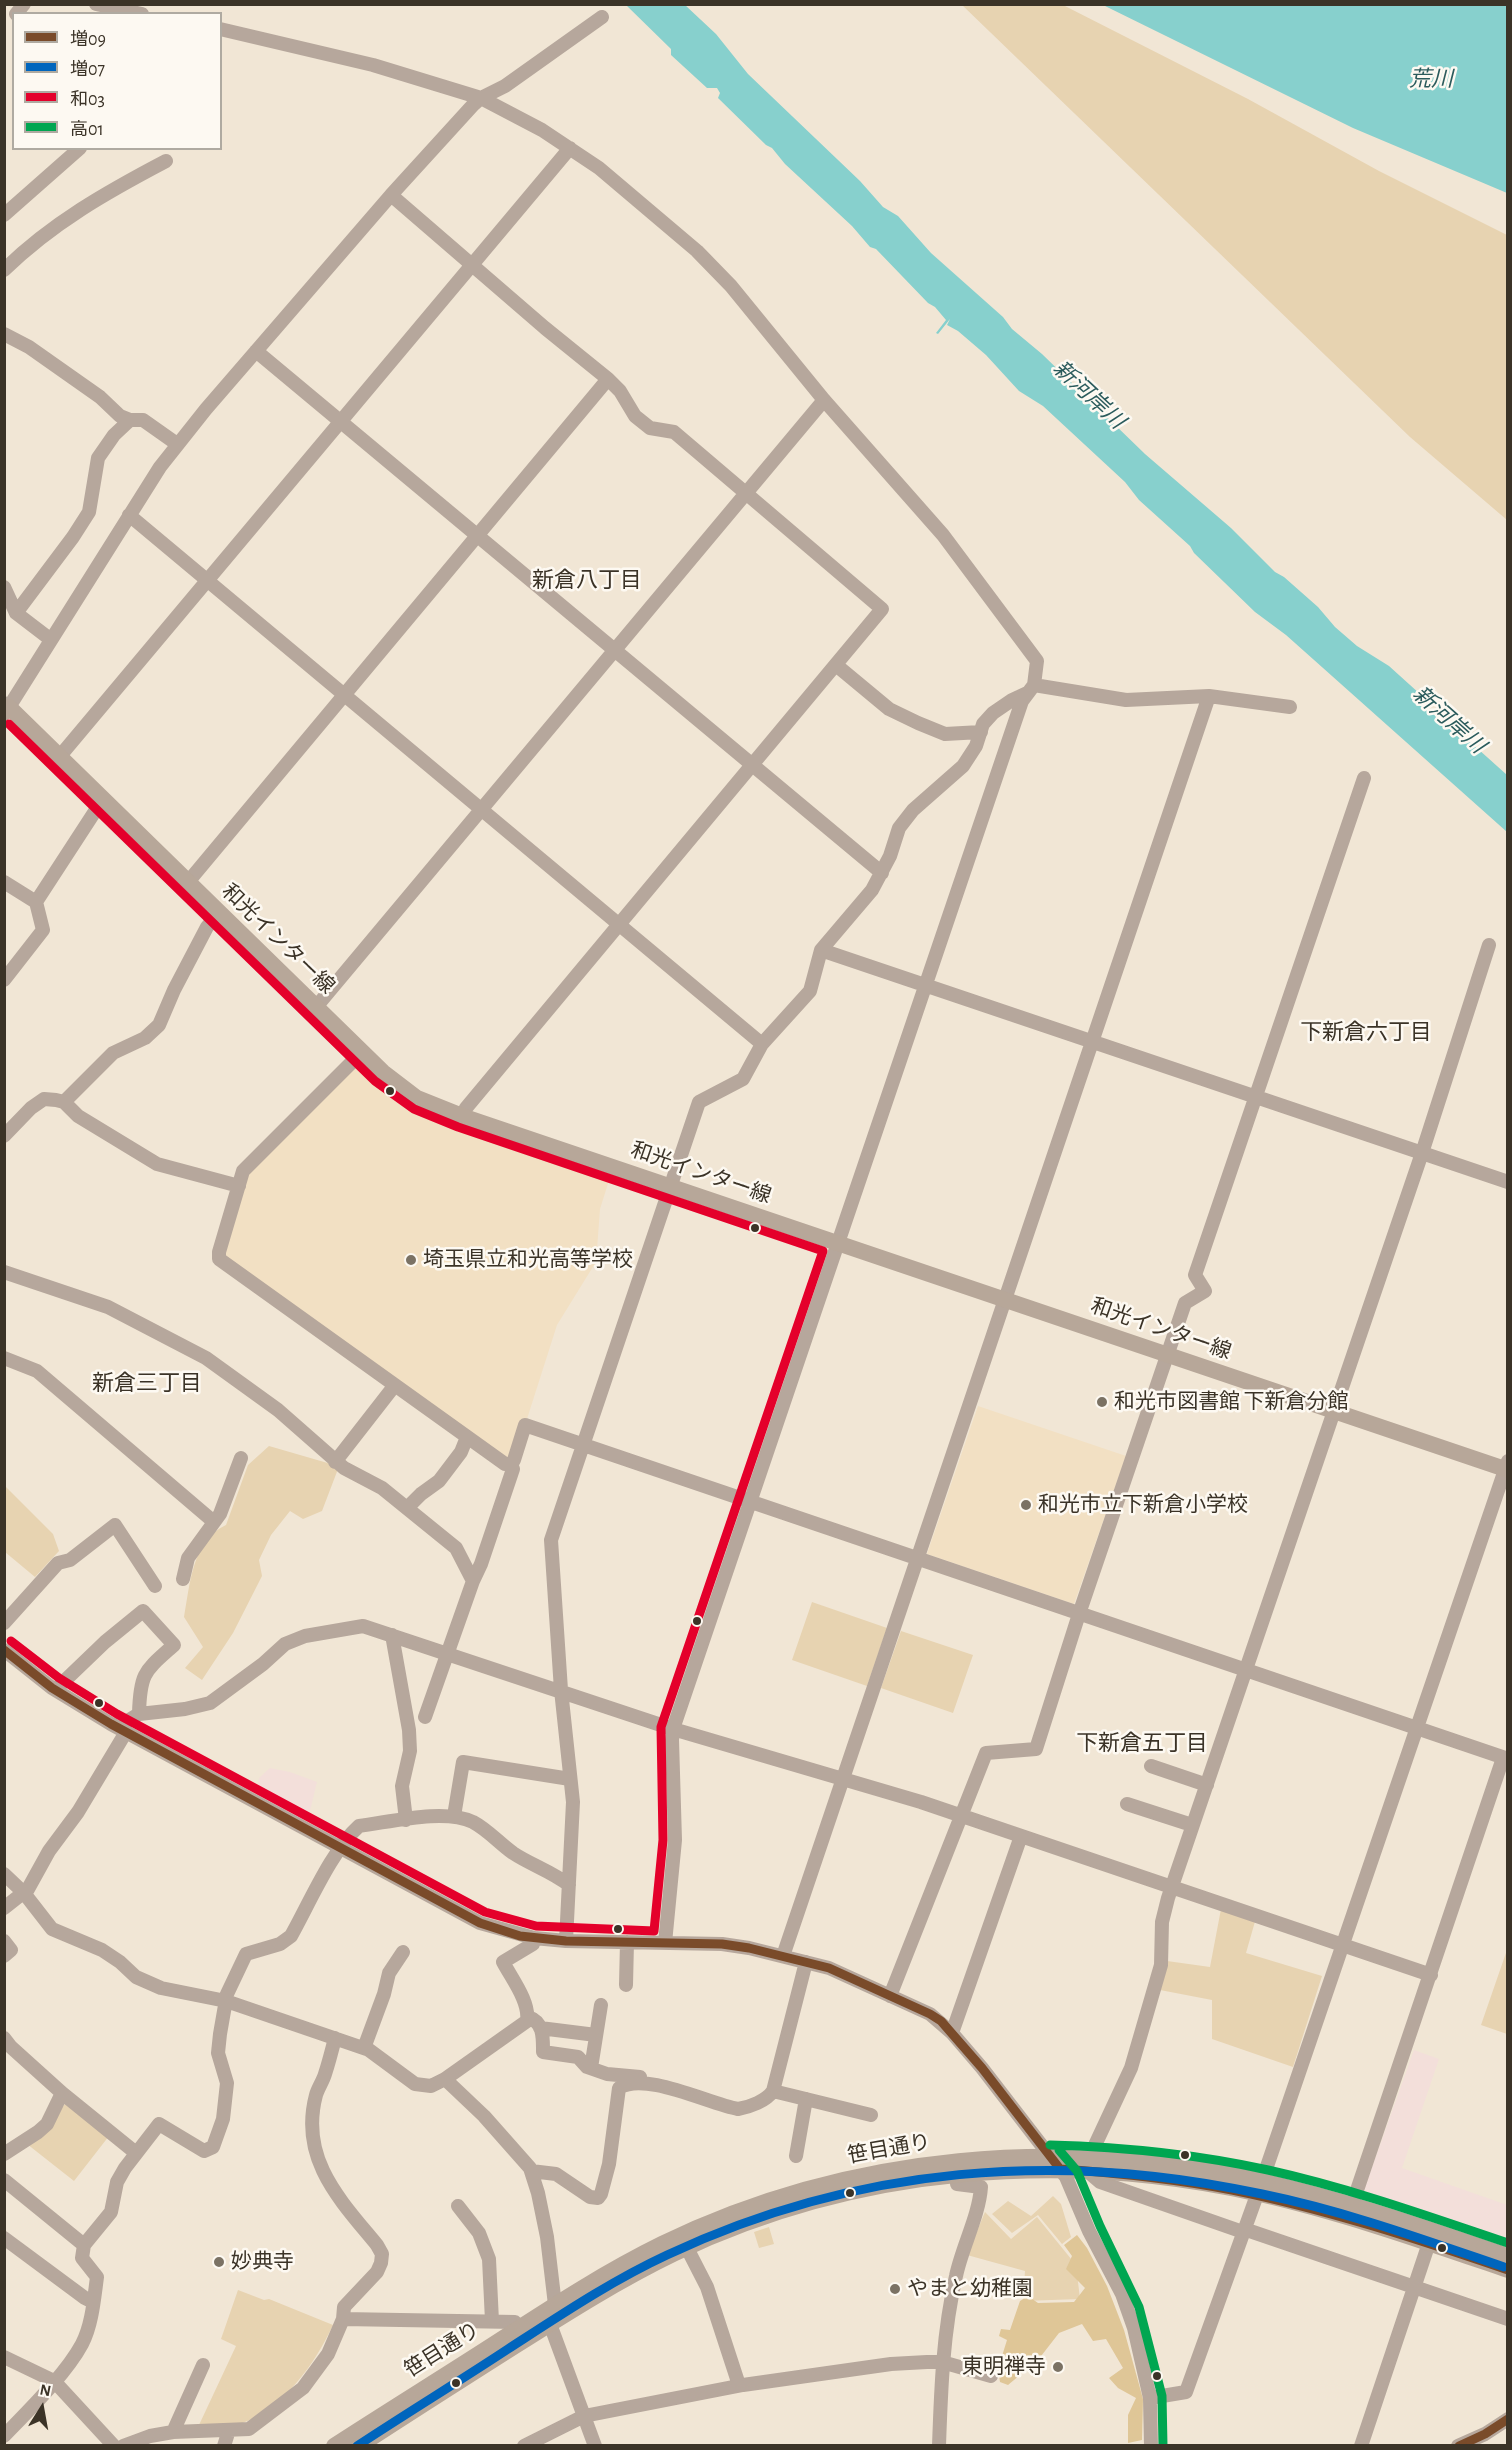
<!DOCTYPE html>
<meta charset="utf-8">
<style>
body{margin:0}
#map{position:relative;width:1512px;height:2450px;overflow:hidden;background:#f1e6d5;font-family:"Alegreya Sans","Noto Sans JP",sans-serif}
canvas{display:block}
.frame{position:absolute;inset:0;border:6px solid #3b3327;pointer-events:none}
.legend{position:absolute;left:12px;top:12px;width:210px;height:138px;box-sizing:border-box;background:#fdf9f2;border:2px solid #afaaa1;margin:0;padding:8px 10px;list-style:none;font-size:18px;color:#3b3327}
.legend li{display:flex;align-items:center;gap:12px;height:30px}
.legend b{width:30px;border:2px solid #afaaa1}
.north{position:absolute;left:12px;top:2378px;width:60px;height:60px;-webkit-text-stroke:4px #fdf9f2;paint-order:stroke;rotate:11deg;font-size:16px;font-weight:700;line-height:24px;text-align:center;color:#3b3327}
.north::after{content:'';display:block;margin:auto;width:21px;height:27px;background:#3b3327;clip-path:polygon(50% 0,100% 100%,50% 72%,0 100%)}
</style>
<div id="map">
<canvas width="1512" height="2450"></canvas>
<div class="frame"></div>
<ul class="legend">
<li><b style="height:8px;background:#7a4b2a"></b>増09</li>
<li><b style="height:8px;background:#0065bd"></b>増07</li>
<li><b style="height:8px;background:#e4002b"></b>和03</li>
<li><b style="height:8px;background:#00a651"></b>高01</li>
</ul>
<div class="north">N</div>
</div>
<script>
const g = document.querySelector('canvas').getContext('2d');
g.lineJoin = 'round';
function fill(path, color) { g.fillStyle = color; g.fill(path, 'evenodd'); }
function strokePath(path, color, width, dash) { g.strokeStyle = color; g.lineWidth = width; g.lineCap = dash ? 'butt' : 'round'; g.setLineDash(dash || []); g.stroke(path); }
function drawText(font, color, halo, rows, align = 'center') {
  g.font = font + ' "Alegreya Sans","Noto Sans JP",sans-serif'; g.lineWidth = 5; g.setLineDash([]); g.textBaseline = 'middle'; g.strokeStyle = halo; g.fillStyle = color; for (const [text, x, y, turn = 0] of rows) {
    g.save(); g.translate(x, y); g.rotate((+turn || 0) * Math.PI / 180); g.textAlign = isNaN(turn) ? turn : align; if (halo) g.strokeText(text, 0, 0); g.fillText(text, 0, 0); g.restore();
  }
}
fill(new Path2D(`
 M270,1768L290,1772L317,1782L307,1823L256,1795L259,1778Z
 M1414,2050L1439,2059L1402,2168L1507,2205V2244L1362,2195Z`), '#f3dfda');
fill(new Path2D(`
 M362,1061L385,1087L405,1103L611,1174L600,1209L597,1249L599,1257L557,1325L526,1422L510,1456L504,1459L227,1261L223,1249L246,1172Z
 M978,1406L1126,1456L1074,1604L927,1554Z`), '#f2e0c3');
fill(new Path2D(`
 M962,5H1063L1248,99L1379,171L1507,235V520L1410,437Z
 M269,1446L331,1464L338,1469L322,1511L303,1519L290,1511L271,1535L259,1560L262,1576L233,1633L202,1680L185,1668L203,1647L184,1617C190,1585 192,1540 226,1525L248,1465Z
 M4,1485L53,1534L59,1551L35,1577L5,1552Z
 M812,1602L887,1628L867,1686L792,1660Z
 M901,1631L973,1655L953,1713L881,1688Z
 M1221,1909L1256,1918L1246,1953L1322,1976L1293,2067L1212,2039V2000L1160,1990L1167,1961L1210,1967Z
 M1507,1950V2034L1481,2025Z
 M67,2102L109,2136L74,2181L27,2144Z
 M1053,2196L1061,2204L1071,2237L1062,2244L1038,2215L1012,2233L992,2214L1008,2201L1031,2216Z
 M985,2212L1011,2239L1037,2217L1076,2265L1080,2299L1023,2301L1025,2271L967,2255Z
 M769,2227L774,2244L759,2248L754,2232Z
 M238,2290L264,2300L269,2299L333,2325C315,2364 283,2409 240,2424C229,2429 211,2425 199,2425L236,2346L221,2339Z`), '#e7d3b1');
fill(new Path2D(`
 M1077,2235L1087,2248L1107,2286L1124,2330L1143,2399L1142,2440L1128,2443V2415L1136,2398L1118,2388L1109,2378L1123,2368L1106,2339L1093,2341L1082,2324L1059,2333L1038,2360L1008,2385L1000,2382L998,2369L1007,2340L999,2336L1001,2329L1010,2330L1020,2301L1028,2296L1038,2303L1074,2302L1085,2288L1066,2269L1072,2256L1064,2245Z`), '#dfc697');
fill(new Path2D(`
 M626,5H685L716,34L748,74L860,181L883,207L898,216L931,253L1003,317L1012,329L1042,354L1145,454L1231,528L1275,572L1284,577L1318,607L1335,627L1357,646L1389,666L1420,694L1428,709L1437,717L1446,721L1452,731H1458L1507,775V832L1286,635L1255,612L1194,553L1190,546L1139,500L1125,482L1043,406L1019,391L986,355L958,331L947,325L950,319L938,334L936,333L946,320L935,307L928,303L876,249L870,247L852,226L785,164L772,148L766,145L718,98L720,93L717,88H707L671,55V49Z
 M1103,5H1507V193L1353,128Z`), '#87d0cd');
strokePath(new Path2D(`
 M96,4L142,14
 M16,14L24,4
 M220,29L373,65L481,98L542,130L599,168L697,251L731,286L824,400L943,535L1037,661L1034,685L1022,701L673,1729L672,1740L675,1840L665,1943
 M391,195L545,328L608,379L620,391L635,416L650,428L674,432L882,609L466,1108L462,1116
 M4,215L80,148
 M4,270C52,223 107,192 166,161
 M4,334L29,347L100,397L120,416L130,420H143L177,444
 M256,351L882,873
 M129,515L762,1044
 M4,587L16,613L50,639
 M16,613L73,537L89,512L98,458L114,435L130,420
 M836,665L889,709L918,723L945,734L981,732
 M1034,685L1126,700L1209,696L1290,707
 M4,703L9,707L160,467L206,409L391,195L473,105L481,98L505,86L602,17
 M60,756L570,148
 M4,882L36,902
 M188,882L608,379
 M821,950L1508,1182
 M4,980L43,930L36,902L103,799
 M316,1007L824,400
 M362,1052L243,1171L219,1252V1259L505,1464H511L514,1460L525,1425L1508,1759
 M64,1102L113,1053L145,1038L159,1025L174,990L207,927L219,913
 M4,1136L31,1108L44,1099L56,1100L64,1102L78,1116L157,1164L239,1186
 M4,1272L108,1307L206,1358L278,1410L344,1468L382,1488L456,1548L473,1581L425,1717
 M4,1358L37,1371L214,1522
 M335,1462L395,1385
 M407,1508L421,1494L439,1481L461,1452L467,1437
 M183,1579L188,1558L220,1514L241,1458
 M473,1581L481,1564L513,1469L511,1464
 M4,1623L58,1563L70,1560L115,1525L155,1586
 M392,1635L409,1730L410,1751L402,1786L406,1820
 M4,1650L52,1688L111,1724L480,1923L534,1938L566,1941L722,1944L749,1948L829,1968L930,2014L952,2033L982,2068L1066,2177L1089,2231L1122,2294L1134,2328L1150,2398L1151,2446
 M55,1690L105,1642L143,1611L174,1645C145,1671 140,1672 139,1714
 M121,1729L129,1720L139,1714L185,1709L210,1703L263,1664L285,1644L305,1636L363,1626L673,1729L921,1802L1431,1975
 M1151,1766L1207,1785
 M1127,1804L1192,1825
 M454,1816L463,1762L570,1779
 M4,1874L24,1893L52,1929L102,1950L120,1962L136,1977L161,1988L226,2001L369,2050L415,2084L431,2086L445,2079L527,2021C530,2002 512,1979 503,1962L533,1944L534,1938
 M4,1908L28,1889L49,1851L78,1812L126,1732
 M4,1941L11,1950L4,1956
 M566,1941L573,1802L561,1690L551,1540L699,1102L743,1079L762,1044L810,991L821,950L872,890L890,856L899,828L913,810L963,766L976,746L983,724L993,713L1012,700L1027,693
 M783,1956L1209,696
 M626,1985L627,1942
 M890,1996L986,1753L1036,1749L1079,1614L1185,1303L1205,1291L1195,1275L1364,778
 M528,2017C544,2022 543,2038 543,2052L578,2057L587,2067L607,2074L640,2077
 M540,2028L596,2035
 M952,2033L1021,1836
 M4,2038L11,2047L62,2093L136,2153
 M364,2048L384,1994L389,1973L403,1952
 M591,2068L601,2005
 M445,2079L484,2116L530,2168L538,2193L547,2237L555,2305
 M773,2091L871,2115
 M4,2154L38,2132L47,2124L62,2093
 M796,2156L806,2099
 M1089,2158L1131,2068L1161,1965L1162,1922L1168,1898L1422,1153L1489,945
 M1086,2170L1100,2182L1243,2232
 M531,2171L556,2174L590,2197L598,2198L601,2194L609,2164L619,2088C645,2071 709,2104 738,2109C750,2107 766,2101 773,2091L806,1962
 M4,2180L84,2245
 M1352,2205L1503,1758
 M458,2206L479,2233L489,2259L492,2321
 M1244,2229L1508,2319
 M4,2238L85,2298L93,2302
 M687,2248L707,2287L739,2385
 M343,2319L515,2322L519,2327
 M550,2324L595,2446
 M4,2357L54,2381L114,2446
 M1150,2398L1186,2392L1262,2181L1508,1461
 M173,2432L203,2365
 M4,2436C28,2411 66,2374 82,2344C92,2325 94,2299 97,2277L82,2258L84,2245L111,2212L117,2182L125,2168L159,2124L204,2151L213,2147L223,2119L227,2083L218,2053L220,2034L227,1994L246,1954L280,1944L291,1936C309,1904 332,1850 359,1826C391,1822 444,1808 473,1822C488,1830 499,1843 513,1853C531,1865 551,1871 569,1885
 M123,2446L150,2436L173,2432L249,2429L303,2388L328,2354L343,2319L344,2307L377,2272L381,2263L382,2254L377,2245C340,2200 299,2159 316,2095C318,2088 323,2081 325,2074C329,2062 332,2050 335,2038
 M224,2446L229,2430
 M524,2446L584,2416L743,2385L891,2364L927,2362H942L991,2376
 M939,2446C941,2388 943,2332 956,2276C962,2247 979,2216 981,2187L957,2184V2174
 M1361,2446L1429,2243
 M1458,2446L1485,2434L1508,2419`), '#b6a79c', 14);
strokePath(new Path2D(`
 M4,713L9,707L383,1072L417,1098L462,1116L1508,1470
 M334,2446C391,2409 448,2374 505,2337C556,2304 607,2271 662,2244C849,2153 1065,2135 1266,2182C1348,2201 1428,2229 1508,2256
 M359,2446C411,2412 463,2379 515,2346C567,2313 619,2280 675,2253C857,2166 1064,2150 1260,2194C1344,2213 1426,2242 1508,2270`), '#b7a799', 16);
strokePath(new Path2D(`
 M4,1650L52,1688L111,1724L480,1923L520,1936L566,1941L722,1944L749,1948L829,1968L930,2014L941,2021L982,2068L1060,2169C1118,2173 1175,2179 1232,2190C1326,2209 1417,2239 1508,2270
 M1459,2446L1485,2434L1508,2419`), '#7a4b2a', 9);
strokePath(new Path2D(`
 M357,2446C407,2413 458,2382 508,2349C559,2316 611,2281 667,2255C856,2166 1059,2150 1262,2194C1345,2211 1425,2240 1504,2267`), '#0065bd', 9);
strokePath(new Path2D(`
 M9,724L375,1081L414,1109L458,1127L823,1251L661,1727L663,1840L654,1931L536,1926L485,1912L117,1714L59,1678L11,1641`), '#e4002b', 9);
strokePath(new Path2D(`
 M1050,2145C1123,2147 1196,2154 1268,2170C1349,2188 1428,2216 1508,2243
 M1059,2150L1077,2171L1100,2226L1139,2307L1162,2396L1163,2446`), '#00a651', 9);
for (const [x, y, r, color] of [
 [390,1091,5,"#3b3327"],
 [755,1228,5,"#3b3327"],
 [411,1260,6,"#7b7264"],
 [1102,1402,6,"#7b7264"],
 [1026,1505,6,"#7b7264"],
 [697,1621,5,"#3b3327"],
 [99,1703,5,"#3b3327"],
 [618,1929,5,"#3b3327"],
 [1185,2155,5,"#3b3327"],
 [850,2193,5,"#3b3327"],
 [1442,2248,5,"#3b3327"],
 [219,2262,6,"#7b7264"],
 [895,2289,6,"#7b7264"],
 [1058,2367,6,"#7b7264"],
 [1157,2376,5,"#3b3327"],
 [456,2383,5,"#3b3327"]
]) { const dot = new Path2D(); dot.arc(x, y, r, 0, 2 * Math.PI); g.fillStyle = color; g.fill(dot); strokePath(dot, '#fdf9f2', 2); }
drawText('21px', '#3b3327', '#fdf9f2', [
 ["和光インター線",278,939,44],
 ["和光インター線",701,1173,19],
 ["和光インター線",1161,1329,19],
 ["笹目通り",889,2149,-10],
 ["笹目通り",442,2350,-32]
]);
drawText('21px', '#3b3327', '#fdf9f2', [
 ["埼玉県立和光高等学校",423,1260],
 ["和光市図書館 下新倉分館",1114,1402],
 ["和光市立下新倉小学校",1038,1505],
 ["妙典寺",231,2262],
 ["やまと幼稚園",907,2289],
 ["東明禅寺",1046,2367,"right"]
], 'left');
drawText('italic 22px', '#2b5b5c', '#fdf9f2', [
 ["荒川",1431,79],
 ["新河岸川",1089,395,43],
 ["新河岸川",1449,720,42]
]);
drawText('22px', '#3b3327', '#fdf9f2', [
 ["新倉八丁目",587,580],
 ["下新倉六丁目",1366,1032],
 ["新倉三丁目",147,1383],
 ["下新倉五丁目",1142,1743]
]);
</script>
